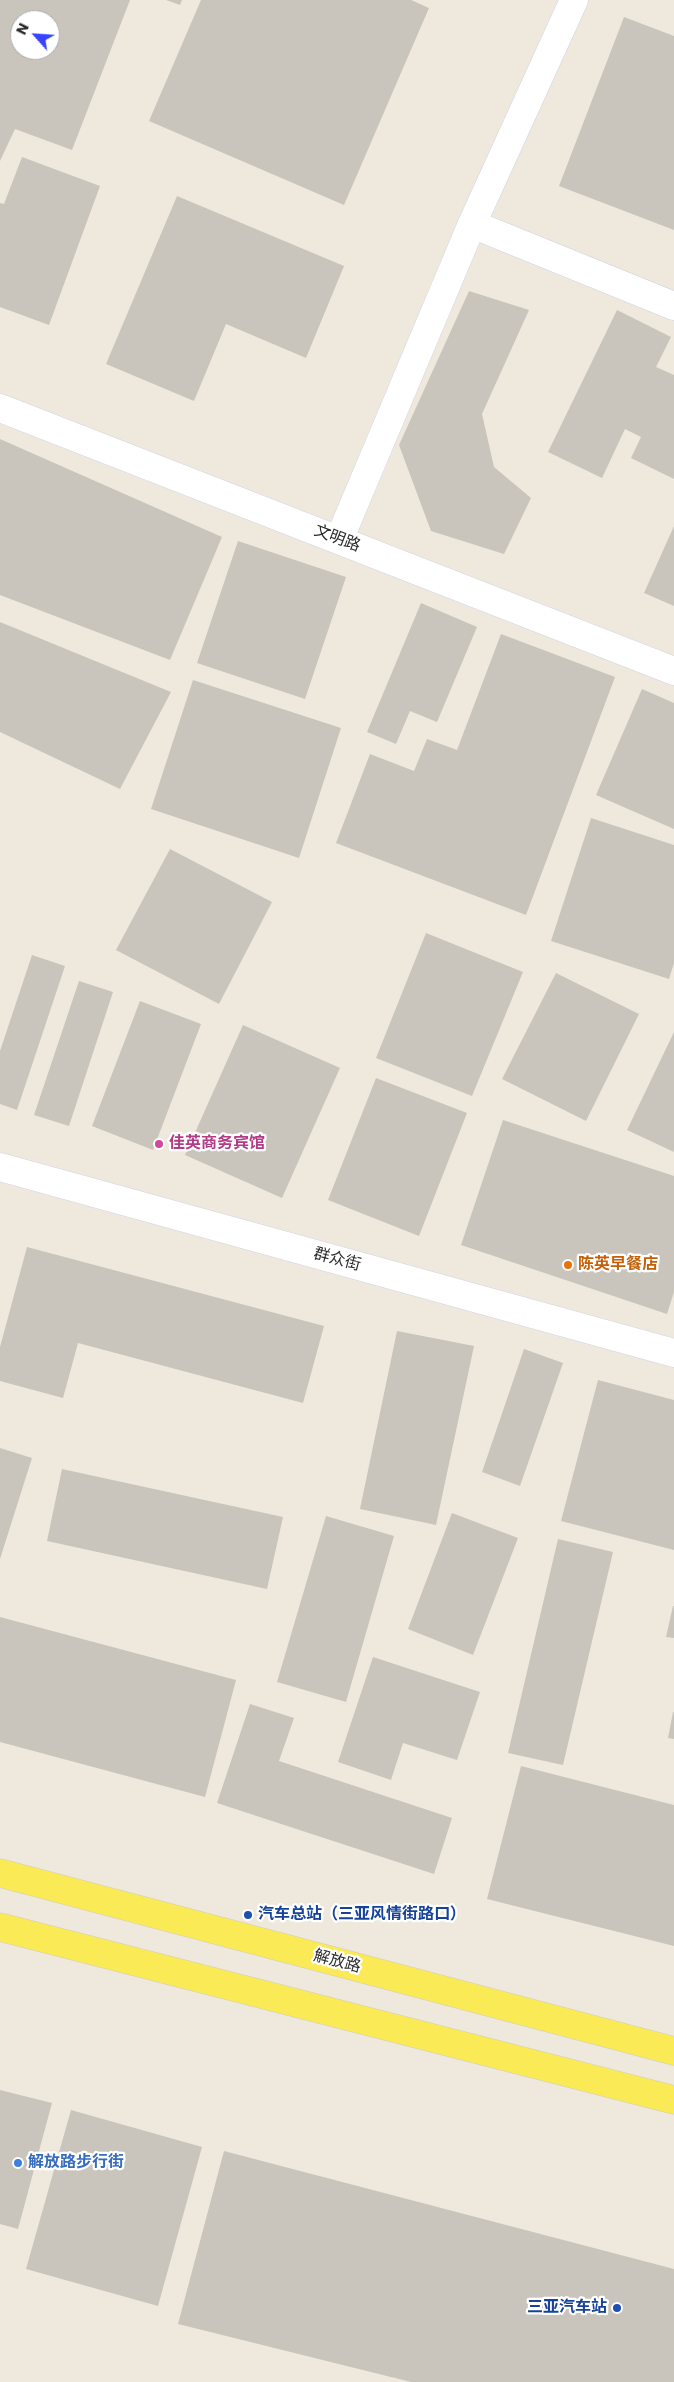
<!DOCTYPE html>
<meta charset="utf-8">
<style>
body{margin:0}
#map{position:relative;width:674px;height:2382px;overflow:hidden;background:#eee9dc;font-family:Poppins,sans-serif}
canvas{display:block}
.north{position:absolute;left:10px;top:10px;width:50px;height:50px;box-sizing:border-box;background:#fff;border:1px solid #aaa;border-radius:50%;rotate:296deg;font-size:14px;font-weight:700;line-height:20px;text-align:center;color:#2b2b2b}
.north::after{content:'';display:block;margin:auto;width:18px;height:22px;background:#3842ff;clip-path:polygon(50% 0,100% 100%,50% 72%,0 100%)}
</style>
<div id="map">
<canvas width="674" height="2382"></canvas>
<div class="north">N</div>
</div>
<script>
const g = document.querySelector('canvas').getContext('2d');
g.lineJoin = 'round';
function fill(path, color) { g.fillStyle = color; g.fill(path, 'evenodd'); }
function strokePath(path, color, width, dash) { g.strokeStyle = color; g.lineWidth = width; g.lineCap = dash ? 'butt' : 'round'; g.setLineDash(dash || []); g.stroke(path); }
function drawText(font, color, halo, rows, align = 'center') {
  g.font = font + ' Poppins,"Noto Sans SC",sans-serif'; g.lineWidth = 4.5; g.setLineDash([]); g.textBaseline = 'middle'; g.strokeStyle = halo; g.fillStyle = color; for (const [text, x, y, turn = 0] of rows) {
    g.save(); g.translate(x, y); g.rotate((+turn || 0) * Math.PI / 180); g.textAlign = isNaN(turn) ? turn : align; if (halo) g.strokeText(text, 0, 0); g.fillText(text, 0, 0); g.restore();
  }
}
fill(new Path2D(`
 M0,0H130L72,150L15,129L0,161ZM20,20H50V50H20Z
 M166,0H182L180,5Z
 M201,0H411L429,8L344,205L149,121Z
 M624,17L674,36V230L559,186Z
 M22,157L100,186L49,325L0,307V203L4,204Z
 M177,196L344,266L306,358L226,324L194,401L106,364Z
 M469,291L529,310L482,414L494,467L531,498L504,554L431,531L399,445Z
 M617,310L671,337L656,367L674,375V479L631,458L641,437L625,429L602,478L548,452Z
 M0,439L222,537L170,660L0,595Z
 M674,526V606L644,593Z
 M238,541L346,577L305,699L197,663Z
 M421,603L477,627L437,722L410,711L396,744L367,732Z
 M0,622L171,692L120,789L0,732Z
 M501,634L615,677L526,915L336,843L370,754L414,771L427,739L457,750Z
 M193,680L341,728L299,858L151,809Z
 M642,689L674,703V829L596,795Z
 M591,818L674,845V963L669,979L551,941Z
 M170,849L272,902L219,1004L116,950Z
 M426,933L523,972L472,1096L376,1058Z
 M32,955L65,966L17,1110L0,1104V1051Z
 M556,973L639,1014L586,1121L502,1079Z
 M79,981L113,992L69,1126L34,1115Z
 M140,1001L201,1024L153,1150L92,1126Z
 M243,1025L340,1068L282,1198L185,1155Z
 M674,1032V1152L627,1130Z
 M376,1078L467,1113L419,1236L328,1200Z
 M503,1120L674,1176V1292L667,1314L461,1245Z
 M27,1247L324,1326L303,1403L78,1343L63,1398L0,1381V1347Z
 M397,1331L474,1346L436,1525L360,1509Z
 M524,1349L563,1363L520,1486L482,1472Z
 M598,1380L674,1400V1550L561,1521Z
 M0,1448L32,1458L0,1559Z
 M62,1469L283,1517L267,1589L47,1541Z
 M452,1513L518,1538L473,1655L408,1629Z
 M326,1516L394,1536L346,1702L277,1682Z
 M558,1539L613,1552L563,1765L508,1753Z
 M673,1606H674V1638L666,1637Z
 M0,1617L236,1680L205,1797L0,1742Z
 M373,1657L480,1692L457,1760L403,1743L391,1780L338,1762Z
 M250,1704L294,1718L279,1761L452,1818L434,1874L217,1803Z
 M673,1712H674V1739L668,1738Z
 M521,1766L674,1805V1946L487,1899Z
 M0,2090L52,2103L18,2229L0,2224Z
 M71,2110L202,2147L158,2306L26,2269Z
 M224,2151L674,2269V2382H411L178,2324Z`), '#c9c5bc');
const street = new Path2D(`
 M574,0L472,224L674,306
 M0,408L674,671
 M339,540L472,224
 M0,1167L674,1353`);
const primary = new Path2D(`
 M0,1873L674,2051
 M0,1927L674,2100`);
strokePath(street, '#d1d2e5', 29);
strokePath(primary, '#ccc', 29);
strokePath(street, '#fff', 28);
strokePath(primary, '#faea55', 28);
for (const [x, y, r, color] of [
 [159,1144,5,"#d1479c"],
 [568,1265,5,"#e8710a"],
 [248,1915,5,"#1a4fb4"],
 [18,2163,5,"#3f7fe0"],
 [617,2308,5,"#1a4fb4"]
]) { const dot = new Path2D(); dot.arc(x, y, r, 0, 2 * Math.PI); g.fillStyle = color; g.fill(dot); strokePath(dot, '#fff', 2); }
drawText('16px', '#2b2b2b', '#fff', [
 ["文明路",337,539,21],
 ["群众街",337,1260,15],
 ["解放路",337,1962,15]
]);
drawText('bold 16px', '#b23c85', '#fff', [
 ["佳英商务宾馆",169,1144]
], 'left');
drawText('bold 16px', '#c56008', '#fff', [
 ["陈英早餐店",578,1265]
], 'left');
drawText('bold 16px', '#164399', '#fff', [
 ["汽车总站（三亚风情街路口）",258,1915],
 ["三亚汽车站",607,2308,"right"]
], 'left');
drawText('bold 16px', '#366cbe', '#fff', [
 ["解放路步行街",28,2163]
], 'left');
</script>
